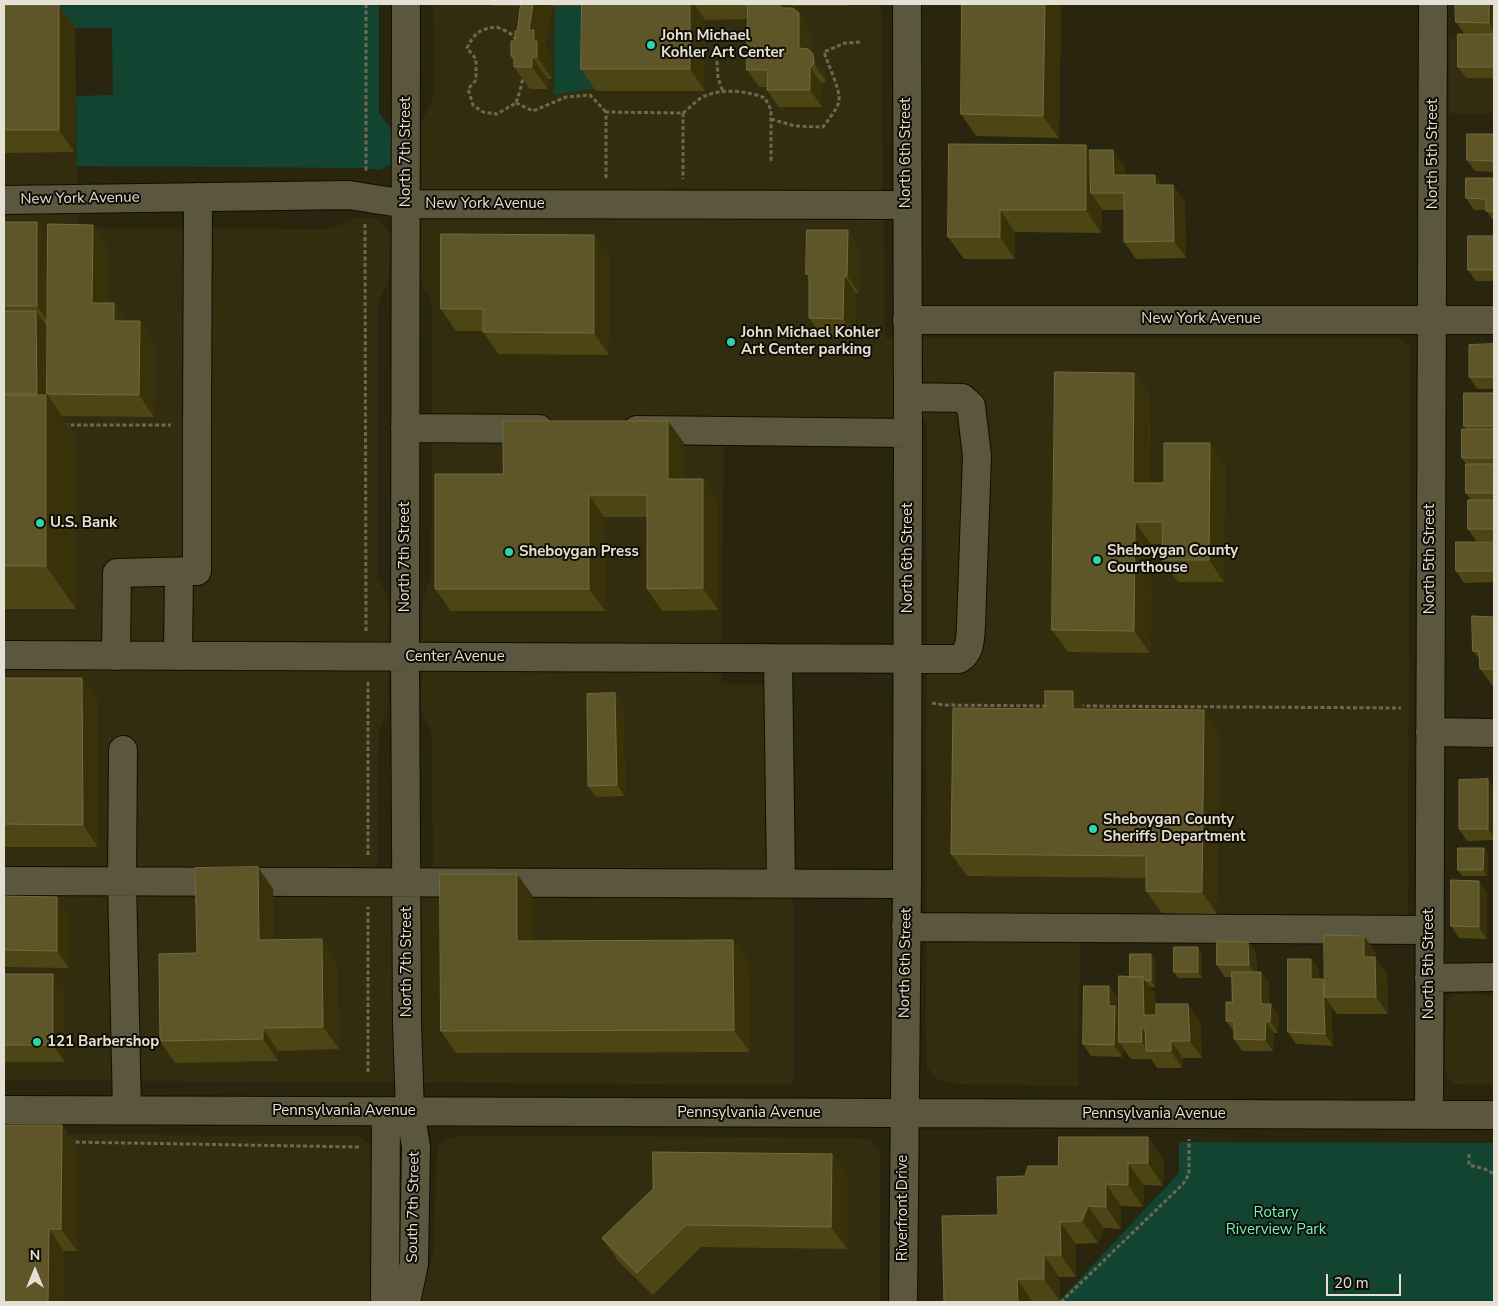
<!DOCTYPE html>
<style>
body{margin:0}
#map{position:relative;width:1498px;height:1306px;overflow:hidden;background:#29250e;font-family:"Nunito Sans",sans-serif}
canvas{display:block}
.frame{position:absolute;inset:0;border:5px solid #e4e1d4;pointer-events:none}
.north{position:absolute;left:10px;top:1246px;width:50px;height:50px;-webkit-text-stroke:4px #100e05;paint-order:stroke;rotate:0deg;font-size:14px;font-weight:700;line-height:20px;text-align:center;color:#e4e1d4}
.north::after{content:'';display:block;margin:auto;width:18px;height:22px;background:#e4e1d4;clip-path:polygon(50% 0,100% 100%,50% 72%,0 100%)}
.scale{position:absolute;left:1326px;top:1274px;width:75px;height:22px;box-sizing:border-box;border:2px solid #e4e1d4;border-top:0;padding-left:6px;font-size:15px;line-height:18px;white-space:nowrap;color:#e4e1d4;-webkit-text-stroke:4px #100e05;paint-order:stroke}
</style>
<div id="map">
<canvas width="1498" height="1306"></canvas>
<div class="frame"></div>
<div class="north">N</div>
<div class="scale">20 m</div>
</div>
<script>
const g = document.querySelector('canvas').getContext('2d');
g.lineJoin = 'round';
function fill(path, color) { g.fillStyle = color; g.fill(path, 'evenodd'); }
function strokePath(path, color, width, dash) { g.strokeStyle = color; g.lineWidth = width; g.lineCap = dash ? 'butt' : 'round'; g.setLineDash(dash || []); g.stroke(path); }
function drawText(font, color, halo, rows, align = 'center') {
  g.font = font + ' "Nunito Sans",sans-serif'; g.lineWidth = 4; g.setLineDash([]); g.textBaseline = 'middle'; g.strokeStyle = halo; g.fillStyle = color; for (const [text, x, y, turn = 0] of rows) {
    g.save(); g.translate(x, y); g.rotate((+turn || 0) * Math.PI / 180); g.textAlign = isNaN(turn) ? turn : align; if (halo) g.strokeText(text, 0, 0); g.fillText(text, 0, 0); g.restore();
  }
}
fill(new Path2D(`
 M433,4H881L885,338H1392L1399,339L1406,344L1410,348L1408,944L1080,943L1078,1086L955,1084L944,1082L936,1078L927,1067L926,1060L927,420L807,419L724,438L721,684L769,685L793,894V1085L4,1080V27H75L78,228L330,229L356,218L364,217L377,219L386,228L390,236L389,279L378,303L377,315V577L385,590L388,604V710L379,730L377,872L433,892L432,737L431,731L422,713L421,705L422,605L431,574L432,313L431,301L427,293L422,287L421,279V123L432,101L434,92Z
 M1449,36H1494V113H1449Z
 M1460,994L1494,995V1085L1457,1084L1449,1080L1445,1068L1446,1002L1453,995Z
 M4,1134L357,1136L369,1143L373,1149V1302H4Z
 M462,1136L771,1137L869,1139L875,1143L880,1154V1302H420L433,1252L437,1152L440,1144L445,1139Z`), '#332d0f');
fill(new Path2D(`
 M4,4H379V113L393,132L394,160L390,165L380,170L363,168L77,166L76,96L113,95L112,28H4Z
 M598,5L597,88L554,95L555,6Z
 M1179,1142L1494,1143V1302H1058L1179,1173Z`), '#134432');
const minor = new Path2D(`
 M406,4L405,657L407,1024L410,1111L416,1147L414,1264L406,1302
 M4,200L349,195L406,204L906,205
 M907,320H1494
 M405,428L539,429
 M637,430L908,433
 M4,655L959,659C971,652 970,638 971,626L977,456L971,406L962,398L908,397
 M116,656L117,573L197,571V425L198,197
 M178,656L179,572
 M778,659L781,884
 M1430,732L1494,733
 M123,750L122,881L127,1110
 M4,881L907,884
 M906,927L1429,930
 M1429,978L1494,977
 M4,1110L1494,1115
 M1429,1114L1433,4
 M385,1302L386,1111
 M903,1302L907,884L908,433L907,4`);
strokePath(minor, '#120e00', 30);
strokePath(new Path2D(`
 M366,4V171
 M497,27C501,29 507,31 511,34C532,51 523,82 516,103L497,114L483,112L473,105L468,89L476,80V59L467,48C475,32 480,29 497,27Z
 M717,61L718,78L723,92
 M516,103L533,111L566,97L590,95L606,112
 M683,113C690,108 697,99 705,96C723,88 748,91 765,98L771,110V162
 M771,119L795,126L823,127C828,120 837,110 839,101C841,91 827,62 824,52L845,43L861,42
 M606,178V112L683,113V179
 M365,224L366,631
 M64,425H171
 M368,682V855
 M932,703L944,705L1048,706
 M1080,706L1401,708
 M368,1072V907
 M69,1142L360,1147
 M1469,1154V1165L1485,1169L1494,1174
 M1061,1302L1183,1184L1189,1174V1139`), '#6c6854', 3, [4, 2.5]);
strokePath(minor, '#5b563e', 28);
fill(new Path2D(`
 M493,4H848V6H792V8L810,30L811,52L825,71L826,81L822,84V107H779L767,90L768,87H759L747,70L748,19L705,20V91H596L581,69L582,6H552L545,46L549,52V59L552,63V79H548V89H530L514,67V61L511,56L517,31L521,6H494Z
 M1061,4L1059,138L976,136L961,114Z
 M1494,4V34L1464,33L1456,22Z
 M4,5H59L75,27L74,152L4,153Z
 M1494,34V78H1466L1458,67Z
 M1494,134V172L1475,171L1467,160Z
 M1090,150L1125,167V175L1162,185H1173L1185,202L1186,258L1136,259L1124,242V210H1102V209L1101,233L1015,232V259H964L948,237Z
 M1494,178V222L1486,210H1474L1466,198Z
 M4,222L48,239L108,247V303H114L126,321L155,343L154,417L62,416L52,402L76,438V609H4Z
 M594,235L610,257L609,355L498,354L483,331H456L441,309Z
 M1494,236V281H1476L1468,270Z
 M859,247V293H856L855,336L821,335L809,318V277L806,274Z
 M1494,344V389H1477L1469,377Z
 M1134,373L1150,395L1149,483H1164L1226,465L1224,582H1178L1162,560V544H1151L1150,653L1068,652L1052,630Z
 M1494,393V541H1476L1468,529L1471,500L1466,493V464L1462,458L1466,429L1464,426Z
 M668,421L684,443V479H703L718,501V610L662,611L647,589V517H604L605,611H451L435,589L503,474Z
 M1494,542V582L1464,583L1456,571Z
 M1494,617V685H1492L1480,669V660L1473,651Z
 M4,678H82L98,700V847H4Z
 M1073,691L1085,709L1219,732L1217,914L1162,913L1146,891V878L967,876L951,854L1045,709Z
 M615,693L623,705L625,796L596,797L588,786Z
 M1494,788V840L1467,841L1459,829Z
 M1484,848L1488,854L1487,876H1462L1458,870Z
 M1479,881L1487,893V939L1459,938L1451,926Z
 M273,889L274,940L337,961L339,1049L278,1051V1061L175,1063L160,1041L197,953Z
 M4,896L69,914V968L4,967Z
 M533,896V941L733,940L749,962L750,1052L456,1053L441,1031Z
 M1364,936L1376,953V959L1387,974L1388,1014H1337L1331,1006L1333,1046L1296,1044L1288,1032L1311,959L1319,970V979H1323L1325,982Z
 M1248,942L1256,953L1257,972H1261L1269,983V1004L1279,1015L1278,1033H1274L1273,1051H1242L1234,1039V1032L1226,1021L1232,1002V977H1225L1217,965Z
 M1202,953V978H1178L1174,972Z
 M1155,959V987H1150L1155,994L1156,1015L1200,1021L1202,1058H1183L1182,1068H1157L1151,1059H1131L1123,1048L1122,1057L1091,1056L1083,1044L1109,986L1117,997V1008L1119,1011L1130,977Z
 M4,974L65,991V1062H4Z
 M62,1125L77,1148V1251H64V1302H4Z
 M1148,1137L1164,1160L1163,1186L1144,1185L1143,1207L1121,1206V1229L1104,1228L1098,1243L1076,1244V1277H1059L1060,1301L944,1302L998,1215L1025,1176Z
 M832,1154L847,1176V1249L701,1247L653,1295L618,1261L602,1238Z`), '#4d4513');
fill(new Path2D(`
 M533,4H551L552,6L545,46L549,52V59L552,63V79L537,57L529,30Z
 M690,4H694L705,20V91L690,69Z
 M780,4H790L792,7V25L780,8Z
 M1045,4H1061L1059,138L1043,116Z
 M1489,4H1494V31L1489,23Z
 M59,5L75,27L74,152L59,130Z
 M799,13L810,30L811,65L799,48Z
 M813,54L825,71L826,81L814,64Z
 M532,57L548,79V89L532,67Z
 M810,67L822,84V107L810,90Z
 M1086,145L1102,167L1091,193L1102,209L1101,233L1086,210Z
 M1113,150L1125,167L1126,192L1114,175Z
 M1155,175L1167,192L1155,185Z
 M1173,185L1185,202L1186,258L1174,241Z
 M1000,210L1015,232V259L1000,237Z
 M37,222L52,245V328L37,306Z
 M93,225L108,247V325L92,303Z
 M848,230L859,247V293L847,276Z
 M594,235L610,257L609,355L594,333Z
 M844,276L856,293L855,336L843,319Z
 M114,303L129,325L114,321Z
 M36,311L52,333L47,394L76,438V609L46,566V408L37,394Z
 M140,321L155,343L154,417L139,395Z
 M1134,373L1150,395L1148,506L1133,483Z
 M668,421L684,443V501L668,479Z
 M1210,443L1226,465L1224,582L1209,560Z
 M703,479L718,501V610L703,588Z
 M589,495L604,517L605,611L589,589Z
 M1135,522L1151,544L1150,653L1134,631Z
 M82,678L98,700V847L83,825Z
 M1073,691L1088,713L1073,709Z
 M615,693L623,705L625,796L617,785Z
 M1204,710L1219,732L1217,914L1202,892Z
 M1488,779L1494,788V838L1488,829Z
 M1484,848L1488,854L1487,876L1483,870Z
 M258,867L273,889L275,962L259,940Z
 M517,874L533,896V964L517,941Z
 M1479,881L1487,893V939L1479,927Z
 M57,897L69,914V968L57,951Z
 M1364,936L1376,953V959L1387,974L1388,1014L1376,997L1364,957Z
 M322,939L337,961L339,1049L323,1027Z
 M733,940L749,962L750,1052L734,1030Z
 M1248,942L1256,953L1257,977L1249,965Z
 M1198,947L1202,953V978L1198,972Z
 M1151,954L1155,959V987L1151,981Z
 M1311,959L1319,970V990L1311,979Z
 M1261,972L1269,983V1015L1261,1004Z
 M53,974L65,991V1062L53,1045Z
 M1143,977L1155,994L1156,1032L1144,1015Z
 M1323,979L1331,991L1325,997L1331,1006L1333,1046L1325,1034Z
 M1109,986L1117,997V1008L1123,1017L1119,1042L1123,1047L1122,1057L1114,1045L1109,1006Z
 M1188,1004L1200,1021L1202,1058L1190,1041Z
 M1271,1004L1279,1015L1278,1033L1270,1021Z
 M1266,1021L1274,1033L1273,1051L1265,1040Z
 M263,1028L278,1051V1061L263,1039Z
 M1141,1028L1153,1045L1148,1051L1142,1042Z
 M1171,1041L1183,1058L1182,1068L1171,1051Z
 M62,1125L77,1148V1251L61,1229Z
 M1148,1137L1164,1160L1163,1186L1148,1163Z
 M832,1154L847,1176V1249L831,1227Z
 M1128,1163L1144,1185L1143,1207L1128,1185Z
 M1106,1184L1121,1206V1229L1106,1207Z
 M1088,1206L1104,1228L1098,1243L1082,1221Z
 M1060,1222L1076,1244V1277L1061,1255Z
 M49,1229L64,1251V1302H48Z
 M1044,1255L1059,1277L1060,1301L1044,1279Z
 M1017,1279L1032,1301L1033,1302H1018Z`), '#383109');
const building = new Path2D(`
 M521,4H533L529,30H534V41H537V57H532V67H514V57L511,56V41H515V31H517Z
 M582,4H690V69H581Z
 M748,4H780V8H793L799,13V48L808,49L813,54L814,64L810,67V90H767L768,70H747Z
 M962,4H1045L1043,116L961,114Z
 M1455,4H1489V23L1456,22Z
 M4,5H59V130H4Z
 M1458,34H1494V67H1458Z
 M1467,134H1494V161L1467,160Z
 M949,144L1086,145V210H1000V237H948Z
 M1090,150H1113L1114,175H1155V185H1173L1174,241L1124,242V193H1091Z
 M1466,178H1494V211H1486V199L1466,198Z
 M4,222H37V306H4Z
 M48,224L93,225L92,303H114V321H140L139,395L47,394Z
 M807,230H848L847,276H844L843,319L809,318V274H806Z
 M441,234L594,235V333L483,332V309H441Z
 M1468,236H1494V270H1468Z
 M4,311H36L37,394H4Z
 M1494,344V377H1469V345Z
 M1055,372L1134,373L1133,483H1164V443H1210L1209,560H1162L1163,522H1135L1134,631L1052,630Z
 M1464,393H1494V426H1464Z
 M4,395H46V566H4Z
 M503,421H668V479H703V588L647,589V495H589V589H435V474H503Z
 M1462,429H1494V458H1462Z
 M1466,464H1494V493H1466Z
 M1468,500H1494V529H1468Z
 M1456,542H1494V571H1456Z
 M1472,616L1494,617V669H1480L1479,651H1473Z
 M4,678H82L83,825L4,824Z
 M1045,691H1073V709L1204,710L1202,892L1146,891V856L951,854L953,708L1045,709Z
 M615,693L617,785L588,786L587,694Z
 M1488,779V829H1459V780Z
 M1458,848H1484L1483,870H1458Z
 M258,867L259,940L322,939L323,1027L263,1028V1039L160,1041L159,954L197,953L195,868Z
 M440,874H517V941L733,940L734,1030L441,1031Z
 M1451,880L1479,881V927L1451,926Z
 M4,896L57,897V951L4,950Z
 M1324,935L1364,936V957H1375L1376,997H1325Z
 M1217,941L1248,942L1249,965H1217Z
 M1174,947H1198V972H1174Z
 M1130,954H1151V981H1146L1143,977H1130Z
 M1288,959H1311V979H1323L1325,1034L1288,1032Z
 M1232,972H1261V1004H1271L1270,1021H1266L1265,1040L1234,1039V1021H1226V1002H1232Z
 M4,974H53V1045H4Z
 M1119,976L1143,977L1144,1015H1156V1004H1188L1190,1041H1171V1051H1146L1145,1027L1141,1028L1142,1042H1119Z
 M1084,986H1109V1006H1115L1114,1045L1083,1044Z
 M4,1125H62L61,1229H49L48,1302H4Z
 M1059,1137H1148V1163H1128V1185L1106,1184V1207L1088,1206L1082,1221L1060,1222L1061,1255H1044V1279H1017L1018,1302H944L942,1216L998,1215L997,1177L1025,1176L1028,1166H1058Z
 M653,1152L832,1154L831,1227L686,1225L637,1273L602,1238L653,1189Z`);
fill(building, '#5e5628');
strokePath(building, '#736b43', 1);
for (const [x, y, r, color] of [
 [651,45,5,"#2cd5ab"],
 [731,342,5,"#2cd5ab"],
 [40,523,5,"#2cd5ab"],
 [509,552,5,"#2cd5ab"],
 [1097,560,5,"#2cd5ab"],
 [1093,829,5,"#2cd5ab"],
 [37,1042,5,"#2cd5ab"]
]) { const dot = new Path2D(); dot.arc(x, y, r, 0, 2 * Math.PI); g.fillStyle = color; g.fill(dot); strokePath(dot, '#100e05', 2); }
drawText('bold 15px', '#e4e1d4', '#100e05', [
 ["John Michael",661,36],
 ["Kohler Art Center",661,53],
 ["John Michael Kohler",741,333],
 ["Art Center parking",741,350],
 ["U.S. Bank",50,523],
 ["Sheboygan County",1107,551],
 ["Courthouse",1107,568],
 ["Sheboygan Press",519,552],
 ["Sheboygan County",1103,820],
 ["Sheriffs Department",1103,837],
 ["121 Barbershop",47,1042]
], 'left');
drawText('15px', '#e4e1d4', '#100e05', [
 ["North 7th Street",406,152,-90],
 ["North 6th Street",906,153,-90],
 ["North 5th Street",1433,154,-90],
 ["New York Avenue",80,199,-1],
 ["New York Avenue",485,204],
 ["New York Avenue",1201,319],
 ["North 7th Street",405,557,-90],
 ["North 6th Street",908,558,-90],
 ["North 5th Street",1430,559,-90],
 ["Center Avenue",455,657],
 ["North 7th Street",407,962,-90],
 ["North 6th Street",906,963,-89],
 ["North 5th Street",1429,964,-90],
 ["Pennsylvania Avenue",344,1111],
 ["Pennsylvania Avenue",749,1113],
 ["Pennsylvania Avenue",1154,1114],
 ["South 7th Street",414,1207,-89],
 ["Riverfront Drive",903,1208,-90]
]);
drawText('15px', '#6ff5bf', '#100e05', [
 ["Rotary",1276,1213],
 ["Riverview Park",1276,1230]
]);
</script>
